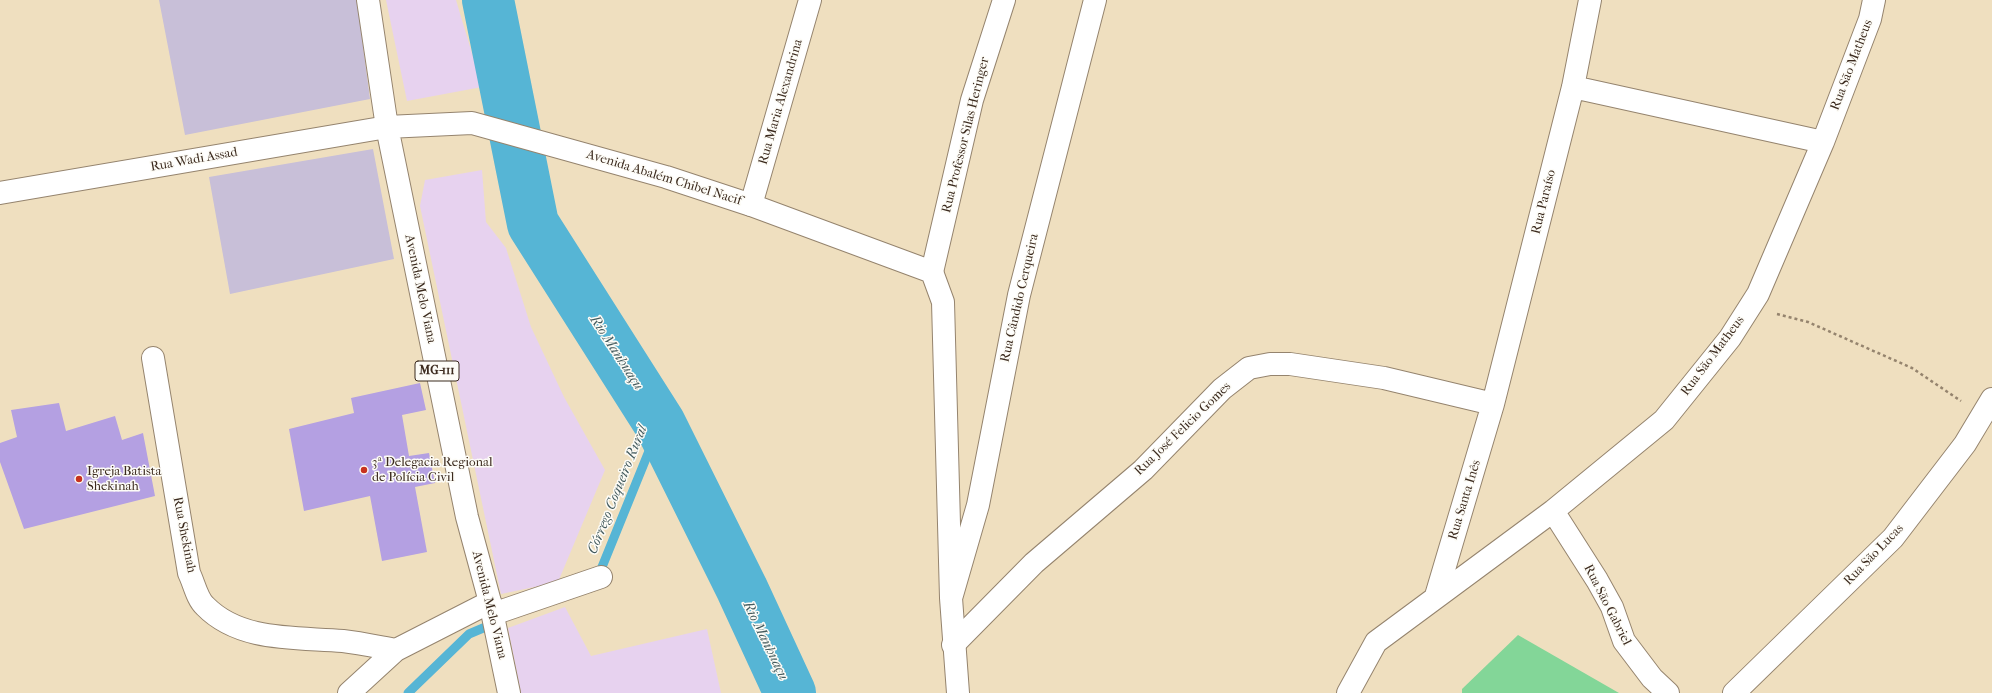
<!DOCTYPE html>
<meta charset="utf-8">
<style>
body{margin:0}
canvas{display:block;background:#efdfbf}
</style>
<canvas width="1992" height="693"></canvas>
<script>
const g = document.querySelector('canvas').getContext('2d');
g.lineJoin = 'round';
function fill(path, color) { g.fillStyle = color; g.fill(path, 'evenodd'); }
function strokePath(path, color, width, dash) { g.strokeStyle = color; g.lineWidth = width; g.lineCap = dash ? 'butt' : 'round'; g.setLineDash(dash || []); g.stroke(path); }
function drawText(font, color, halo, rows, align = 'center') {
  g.font = font + ' "IM FELL French Canon",serif'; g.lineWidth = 3; g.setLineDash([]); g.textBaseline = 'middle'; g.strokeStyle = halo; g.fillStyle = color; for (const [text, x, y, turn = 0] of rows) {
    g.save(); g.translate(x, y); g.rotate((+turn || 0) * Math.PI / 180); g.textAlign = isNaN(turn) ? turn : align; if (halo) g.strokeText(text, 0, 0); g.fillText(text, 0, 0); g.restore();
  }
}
fill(new Path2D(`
 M386,0H456L482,87L407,101Z
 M482,170L486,222L506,248L531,327L564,397L605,470L558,582L501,594L420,206L425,180Z
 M565,607L591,656L707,629L721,693H521L508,628Z`), '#e7d2ef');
fill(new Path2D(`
 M159,0H357L370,99L185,135Z
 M373,149L394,259L230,294L209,177Z`), '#c8bfd8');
fill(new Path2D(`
 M1518,635L1619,693H1462V689Z`), '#83d698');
strokePath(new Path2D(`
 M602,567L660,424
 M408,693L469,634L495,623`), '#56b5d5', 9);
strokePath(new Path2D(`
 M488,0L533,224L660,424L742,589L790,693`), '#56b5d5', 52);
fill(new Path2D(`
 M420,383L426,410L402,415L409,456L429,453L435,483L415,487L427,552L382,561L370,496L304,511L289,429L354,413L351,398Z
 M59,403L66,431L115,416L122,440L143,433L155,496L24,529L0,462V443L17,437L11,410Z`), '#b4a0e2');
const minor = new Path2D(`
 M1573,87L1823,142
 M0,193L387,127
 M751,205L810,0
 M932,272L972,100L1004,0
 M153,358L189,573C194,583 197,599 205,606C240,642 296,637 343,641C360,643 379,647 396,650
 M1553,511L1597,580L1612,607L1624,641L1652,678L1668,693
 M952,595L978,505L1019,295L1095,0
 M1436,596L1493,404L1573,87L1590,0
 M493,614L601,577
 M953,645L1034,563L1143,470L1222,389L1249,368L1270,364H1290L1384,378L1493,404
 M349,693L396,650L490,602
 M1348,693L1376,642L1553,511L1664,420L1730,338L1758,294L1823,142L1870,19L1874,0
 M1734,693L1893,538L1965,444L1992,399`);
const major = new Path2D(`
 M368,0L387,127L467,517L490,602L509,693
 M387,127L472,123L666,177L751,205L932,272L943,302L951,598L958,693`);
strokePath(minor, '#95846e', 24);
strokePath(major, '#95846e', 24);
strokePath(new Path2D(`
 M1777,314L1808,322L1912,368L1961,401`), '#95846e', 2.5, [3, 3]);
strokePath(minor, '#fff', 22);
strokePath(major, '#fff', 22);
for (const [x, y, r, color] of [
 [364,470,4,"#c8321e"],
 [79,479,4,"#c8321e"]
]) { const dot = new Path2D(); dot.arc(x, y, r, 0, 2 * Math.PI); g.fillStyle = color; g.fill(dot); strokePath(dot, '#fdfcf7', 1.5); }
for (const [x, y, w] of [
 [437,371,44]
]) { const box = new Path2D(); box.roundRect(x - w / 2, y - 10, w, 20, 3); g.fillStyle = '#fdfcf7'; g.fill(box); strokePath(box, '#3b2a1e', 1); }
drawText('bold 12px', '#3b2a1e', null, [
 ["MG-111",437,371]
]);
drawText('13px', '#3b2a1e', '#fdfcf7', [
 ["Rua São Matheus",1852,65,-69],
 ["Rua Maria Alexandrina",781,102,-74],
 ["Rua Professor Silas Heringer",966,135,-76],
 ["Rua Wadi Assad",194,160,-10],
 ["Avenida Abalém Chibel Nacif",664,178,17],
 ["Rua Paraíso",1544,202,-76],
 ["Avenida Melo Viana",420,289,78],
 ["Rua Cândido Cerqueira",1020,298,-77],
 ["Rua São Matheus",1713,356,-53],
 ["Rua José Felicio Gomes",1183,429,-44],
 ["Rua Santa Inês",1465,500,-73],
 ["Rua Shekinah",184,535,79],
 ["Rua São Lucas",1874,555,-46],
 ["Avenida Melo Viana",489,605,76],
 ["Rua São Gabriel",1607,605,63]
]);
drawText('13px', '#3b2a1e', '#fdfcf7', [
 ["3ª Delegacia Regional",372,463],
 ["de Polícia Civil",372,478],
 ["Igreja Batista",87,472],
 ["Shekinah",87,487]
], 'left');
drawText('italic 14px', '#445b5e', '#fdfcf7', [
 ["Rio Manhuaçu",616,353,57],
 ["Córrego Coqueiro Rural",618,490,-68],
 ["Rio Manhuaçu",765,641,64]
]);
</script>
